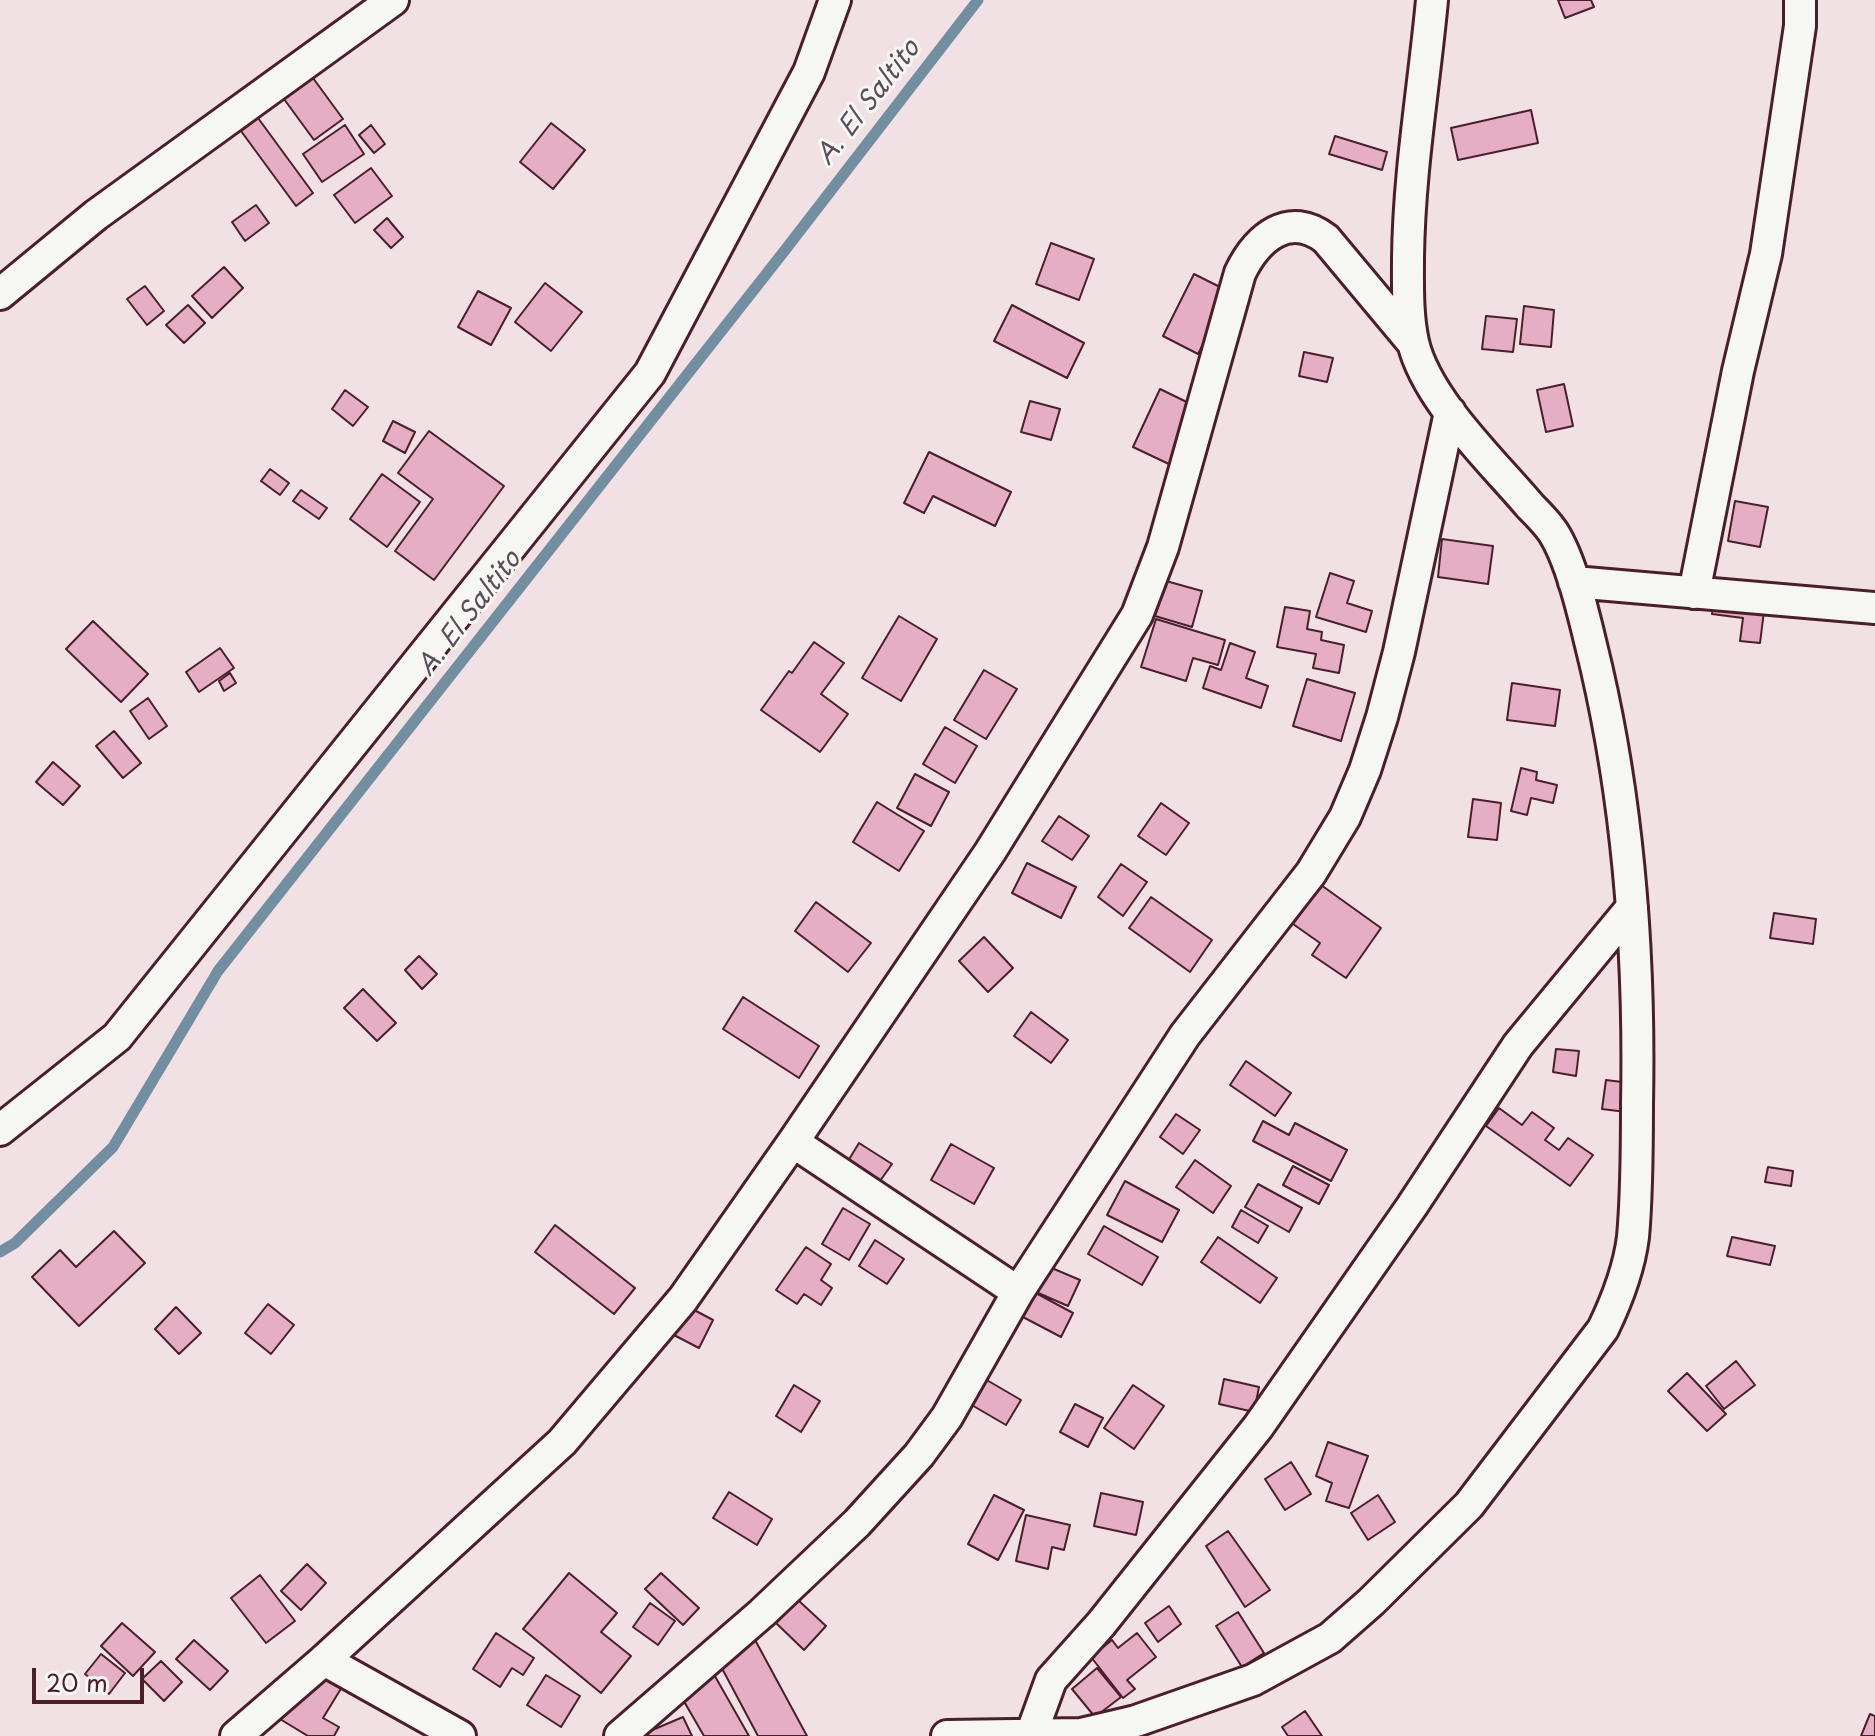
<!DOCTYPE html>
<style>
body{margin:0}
#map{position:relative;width:1875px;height:1736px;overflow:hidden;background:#f1e0e4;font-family:"Playpen Sans",sans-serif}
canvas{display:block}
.scale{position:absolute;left:32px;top:1668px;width:112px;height:36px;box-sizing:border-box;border:4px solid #4a1f2b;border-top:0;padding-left:10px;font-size:24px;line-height:28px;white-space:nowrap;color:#4a1f2b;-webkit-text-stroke:6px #f6f6f2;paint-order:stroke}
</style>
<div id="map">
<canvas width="1875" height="1736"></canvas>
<div class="scale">20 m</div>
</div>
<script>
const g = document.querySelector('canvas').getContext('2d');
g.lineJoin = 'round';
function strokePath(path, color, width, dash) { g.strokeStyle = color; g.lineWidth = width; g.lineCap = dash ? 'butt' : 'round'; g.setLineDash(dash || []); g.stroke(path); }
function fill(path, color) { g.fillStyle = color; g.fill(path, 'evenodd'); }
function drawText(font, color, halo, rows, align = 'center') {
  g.font = font + ' "Playpen Sans",sans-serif'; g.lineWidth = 6; g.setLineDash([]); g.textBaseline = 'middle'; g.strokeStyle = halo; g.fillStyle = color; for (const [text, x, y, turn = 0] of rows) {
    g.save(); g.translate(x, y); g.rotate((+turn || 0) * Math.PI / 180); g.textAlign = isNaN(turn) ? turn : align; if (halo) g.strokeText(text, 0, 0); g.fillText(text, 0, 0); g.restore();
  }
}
strokePath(new Path2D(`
 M0,1252L15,1243L113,1147L218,971L782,254L978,0`), '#738da1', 11);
const building = new Path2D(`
 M1558,0H1591L1594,7L1565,18Z
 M313,78L343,119L314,140L284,99Z
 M1531,110L1538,143L1458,160L1451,128Z
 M258,118L313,193L296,206L241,131Z
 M551,123L585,150L553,189L520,162Z
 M345,125L364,154L322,182L303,154Z
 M371,125L385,144L374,153L359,135Z
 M1335,136L1387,152L1382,170L1329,154Z
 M371,168L392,196L355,223L334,195Z
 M256,205L269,223L245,241L232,222Z
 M387,218L403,237L391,248L374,230Z
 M1051,243L1094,259L1079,300L1036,284Z
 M224,267L243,288L212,318L192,296Z
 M1194,274L1230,292L1198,354L1163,336Z
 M545,283L582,312L551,351L515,322Z
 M145,286L164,311L147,325L127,299Z
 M478,291L511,308L491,345L458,327Z
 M188,305L205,323L184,343L166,325Z
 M1012,305L1084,343L1067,378L994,341Z
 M1524,306L1554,310L1551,347L1520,344Z
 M1486,316L1517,319L1513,352L1482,349Z
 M1304,352L1333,358L1327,382L1299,376Z
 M1564,384L1573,426L1546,432L1537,390Z
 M1160,389L1197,407L1171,465L1133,447Z
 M345,390L368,407L353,426L332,409Z
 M1030,401L1060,409L1051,440L1021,432Z
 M393,421L415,432L405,453L383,441Z
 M429,431L504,486L434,580L395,551L433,499L398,473Z
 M929,452L1011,492L995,526L933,496L924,513L904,503Z
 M270,469L289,483L280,495L261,481Z
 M382,474L420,502L387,547L350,519Z
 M301,490L327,508L319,519L293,501Z
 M1735,501L1768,507L1760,547L1728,541Z
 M1442,539L1493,546L1488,584L1438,577Z
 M1330,573L1354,581L1347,603L1372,611L1366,632L1316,617Z
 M1166,581L1202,591L1192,627L1155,616Z
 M1714,596L1765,603L1760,643L1740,641L1743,618L1712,614Z
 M1285,607L1310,611L1307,629L1322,632L1321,640L1344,645L1339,673L1313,668L1316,654L1277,647Z
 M899,616L937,639L901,701L862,678Z
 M1156,619L1225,640L1218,665L1193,658L1186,681L1141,667Z
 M93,621L148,674L121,702L66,649Z
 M814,642L844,663L821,694L848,714L820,752L761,710L789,671L792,673Z
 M1230,643L1255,652L1246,678L1268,686L1261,708L1203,688L1210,666L1221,670Z
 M220,648L234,668L199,692L186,672Z
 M984,670L1017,689L986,739L954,720Z
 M230,673L236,683L224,691L219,681Z
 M1307,679L1355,693L1341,741L1293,726Z
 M1512,683L1560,690L1555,726L1507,720Z
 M148,698L167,726L149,739L130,711Z
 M945,727L977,746L955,783L923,764Z
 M114,731L141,763L123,778L96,746Z
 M53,762L80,786L63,805L36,782Z
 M1521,768L1537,772L1536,780L1557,785L1553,803L1531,798L1527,815L1511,811Z
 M915,774L949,792L931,826L897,808Z
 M1473,799L1501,803L1497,840L1468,837Z
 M877,802L924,831L899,871L853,842Z
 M1161,803L1189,823L1166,855L1138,836Z
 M1059,816L1089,836L1072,860L1042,841Z
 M1027,863L1076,887L1061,918L1012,893Z
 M1121,864L1147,882L1123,916L1098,897Z
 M1321,885L1381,928L1346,978L1312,955L1320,943L1293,924Z
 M1151,897L1212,940L1190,972L1129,928Z
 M816,902L871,943L848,972L795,931Z
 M1774,913L1816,919L1813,944L1770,938Z
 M984,937L1013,968L988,992L959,961Z
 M419,956L437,974L422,989L405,970Z
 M363,989L396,1023L377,1041L344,1008Z
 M743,997L819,1046L799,1078L723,1029Z
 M1031,1012L1068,1040L1051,1063L1014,1036Z
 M1556,1049L1579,1051L1576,1076L1553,1072Z
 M1246,1061L1291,1093L1275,1116L1230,1085Z
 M1606,1080L1630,1083L1626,1112L1602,1109Z
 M1499,1108L1522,1125L1532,1112L1554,1128L1545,1140L1559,1150L1568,1138L1593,1155L1570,1186L1486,1126Z
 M1176,1114L1200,1130L1183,1154L1160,1137Z
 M1263,1121L1289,1135L1295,1123L1347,1150L1331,1181L1253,1141Z
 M859,1143L892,1164L880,1181L848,1161Z
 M951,1144L994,1168L974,1204L931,1180Z
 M1195,1160L1231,1186L1213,1213L1176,1187Z
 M1293,1166L1329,1185L1319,1204L1283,1185Z
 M1768,1167L1793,1171L1791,1186L1765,1182Z
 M1125,1181L1179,1210L1162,1242L1107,1215Z
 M1258,1184L1302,1208L1289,1232L1245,1207Z
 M843,1208L870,1224L849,1260L822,1244Z
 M1241,1210L1268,1226L1258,1243L1232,1227Z
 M555,1225L635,1288L614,1314L535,1252Z
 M1104,1226L1158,1257L1142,1285L1088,1254Z
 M114,1231L145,1263L79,1326L32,1277L60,1250L76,1267Z
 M1218,1237L1277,1278L1260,1303L1201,1262Z
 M1732,1237L1775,1246L1770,1265L1727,1256Z
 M875,1240L904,1259L887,1284L859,1266Z
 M806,1247L831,1264L821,1280L832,1288L821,1305L804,1294L797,1304L776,1290Z
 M1047,1266L1080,1280L1068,1306L1036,1292Z
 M1034,1292L1073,1313L1061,1337L1021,1316Z
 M268,1304L294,1325L271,1354L245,1333Z
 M683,1304L713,1320L699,1348L668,1332Z
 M176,1307L201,1333L179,1354L155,1329Z
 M1736,1361L1755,1385L1724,1409L1706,1386Z
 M1687,1373L1726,1414L1707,1431L1668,1391Z
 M985,1379L1021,1400L1006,1425L970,1404Z
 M1224,1379L1259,1387L1254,1412L1219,1404Z
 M794,1385L820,1401L801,1432L776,1416Z
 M1133,1385L1164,1406L1134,1449L1104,1428Z
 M1075,1404L1103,1418L1088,1447L1060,1432Z
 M1328,1442L1368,1456L1349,1508L1326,1501L1332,1483L1316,1476Z
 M1291,1462L1311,1494L1285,1510L1265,1479Z
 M729,1492L772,1519L757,1545L713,1518Z
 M1101,1493L1143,1502L1136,1535L1094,1526Z
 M994,1495L1024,1510L998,1560L968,1544Z
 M1378,1495L1395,1522L1368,1540L1351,1513Z
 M1026,1515L1070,1525L1064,1550L1052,1547L1048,1569L1016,1561Z
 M1228,1531L1270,1590L1245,1607L1206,1546Z
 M307,1564L326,1583L301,1610L281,1591Z
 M569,1573L617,1613L601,1632L631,1656L601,1693L523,1629Z
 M661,1573L699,1608L683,1625L645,1589Z
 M260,1575L295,1621L266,1643L231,1598Z
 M798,1600L826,1626L804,1650L776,1623Z
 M650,1603L675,1621L658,1645L633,1627Z
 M1169,1606L1181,1624L1158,1642L1145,1623Z
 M1238,1612L1264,1653L1242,1667L1216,1626Z
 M122,1623L155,1652L133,1676L101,1646Z
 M496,1633L534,1658L523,1675L512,1668L500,1687L473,1669Z
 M1137,1633L1156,1657L1127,1680L1135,1689L1123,1698L1091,1657L1112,1640L1118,1648Z
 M754,1638L807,1736H758L717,1659Z
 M194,1640L228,1671L210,1690L176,1659Z
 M101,1654L125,1673L109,1694L85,1674Z
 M161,1661L182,1682L164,1701L142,1679Z
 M1097,1668L1121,1697L1095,1717L1072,1689Z
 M712,1671L749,1736H704L678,1691Z
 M320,1675L342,1687L323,1718L339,1727L334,1736H308L275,1716Z
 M546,1675L580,1696L561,1727L527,1705Z
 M1305,1711L1322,1736H1288L1282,1727Z
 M1870,1714L1875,1716V1736H1861Z
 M683,1717L692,1736H644L643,1734Z`);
fill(building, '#e5aec4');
strokePath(building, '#4a1f2b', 2);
const street = new Path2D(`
 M0,294L96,215L393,0
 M1574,582L1875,608
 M1694,593L1738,371L1766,254L1800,26V0
 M0,1130L117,1037L650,373L809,72L835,0
 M793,1142L1018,1292
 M324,1660L460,1736
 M1031,1735L1051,1680L1101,1624L1258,1427L1412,1206L1518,1045L1632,907
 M236,1736L324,1660L562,1442L683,1299L793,1142L990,852L1137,615L1163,547L1240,273C1257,238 1289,210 1326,239L1412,342
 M620,1736L762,1613L857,1523L919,1455L947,1417L1018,1292L1185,1035L1311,873L1345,817L1365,770L1382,717L1399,652L1450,412
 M947,1736L1081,1734L1136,1721L1253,1680L1330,1638L1371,1602L1469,1505L1603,1329C1617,1300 1629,1269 1633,1237C1637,1193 1637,1148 1637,1104C1640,950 1628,794 1591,645C1583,612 1571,560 1553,532C1547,523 1538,514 1530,506C1492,461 1426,399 1413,342C1407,314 1408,286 1408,258C1409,171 1424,86 1432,0`);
strokePath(street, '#4a1f2b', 36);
strokePath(street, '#f6f6f2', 30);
drawText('italic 26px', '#5b4d5c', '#f6f6f2', [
 ["A. El Saltito",869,103,-52],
 ["A. El Saltito",470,614,-52]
]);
</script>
